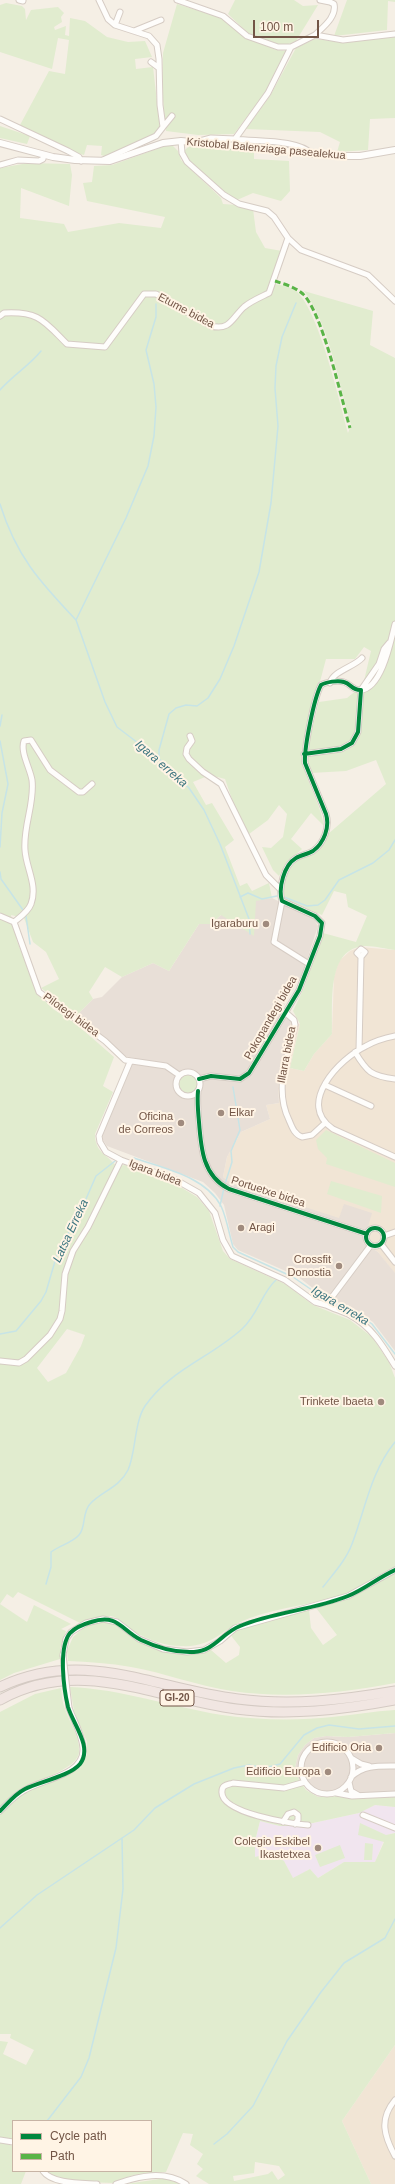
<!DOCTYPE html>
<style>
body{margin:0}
#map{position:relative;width:395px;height:2184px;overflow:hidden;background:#f5efe5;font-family:Arial,sans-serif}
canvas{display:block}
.legend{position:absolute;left:12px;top:2120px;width:140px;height:52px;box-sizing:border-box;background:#fff4e5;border:1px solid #c7b4a5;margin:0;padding:5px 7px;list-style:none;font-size:12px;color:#725546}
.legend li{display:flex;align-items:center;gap:8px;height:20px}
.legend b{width:20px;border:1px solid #c7b4a5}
.scale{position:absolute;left:253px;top:20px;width:66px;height:18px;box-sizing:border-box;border:2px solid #725546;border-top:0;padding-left:5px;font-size:12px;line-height:14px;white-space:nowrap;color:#725546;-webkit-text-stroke:3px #fff4e5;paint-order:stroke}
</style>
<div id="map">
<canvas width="395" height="2184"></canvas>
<ul class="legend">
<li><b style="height:5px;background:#00873e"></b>Cycle path</li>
<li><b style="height:5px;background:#59b447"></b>Path</li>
</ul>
<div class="scale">100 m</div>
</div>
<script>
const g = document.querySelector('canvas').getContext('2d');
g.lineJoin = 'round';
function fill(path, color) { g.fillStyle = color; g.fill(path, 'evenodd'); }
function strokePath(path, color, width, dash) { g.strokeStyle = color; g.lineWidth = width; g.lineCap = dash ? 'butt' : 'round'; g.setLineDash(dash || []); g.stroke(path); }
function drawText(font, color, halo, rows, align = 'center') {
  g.font = font + ' Arial,sans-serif'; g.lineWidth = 4; g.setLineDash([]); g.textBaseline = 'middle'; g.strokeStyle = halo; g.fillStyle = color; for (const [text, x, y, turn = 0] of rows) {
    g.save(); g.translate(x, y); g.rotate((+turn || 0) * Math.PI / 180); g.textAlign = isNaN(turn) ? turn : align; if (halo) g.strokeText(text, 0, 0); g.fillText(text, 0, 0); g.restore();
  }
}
fill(new Path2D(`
 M360,947L395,950V1274L378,1252L363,1243L371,1213L339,1219L233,1184L223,1177L227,1157L241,1132L270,1119L266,1105L279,1103L278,1088L291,1021L300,1024L290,1068L304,1071L314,1054L332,1034L334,976L339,961L350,951Z
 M395,2045V2184H371L342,2121Z`), '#f1e5d5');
fill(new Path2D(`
 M272,898L313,918L318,926L303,972L280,1013L291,1021L278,1088L279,1103L266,1105L270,1119L241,1132L227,1157L223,1177L233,1184L339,1218L344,1204L372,1213L363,1243L378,1252L395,1273V1351L373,1322L355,1310L322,1295L297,1276L238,1250L233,1244L224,1205L215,1193L203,1182L107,1146L103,1140L102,1136L135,1058L124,1056L77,1015L93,999L102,997L122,977L153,963L169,971L199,924H211L221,915L256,900Z
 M395,1733V1797L353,1799L338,1796L318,1797L307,1790L298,1778L295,1767L298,1755L305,1745L314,1738L326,1736L348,1737Z`), '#e8dfd7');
fill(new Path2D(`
 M375,1805L395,1807V1833L386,1835L375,1862H344L318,1878L310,1869L293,1879L284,1861L254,1857L255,1841L260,1821L280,1826H299L359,1813Z`), '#f1e5ef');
fill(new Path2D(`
 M235,0H294L303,6L318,5L296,41L288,44H278L248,33L228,14Z
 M347,0H395V2L388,1L387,30L334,36Z
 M6,3L22,6L25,9L26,20L31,10L58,7L64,13L61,17L62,22L54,27L55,30L66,26L65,35L69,36L70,18L85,21L107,37L128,42L145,41L152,57L135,59L136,69L153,67L160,128C147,142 125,149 107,157L101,155L102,146L87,145L84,155L68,150L20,125L49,71L65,74L69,40L58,38L52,69L0,52V5Z
 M177,4L222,18L245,37L276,50L287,51L266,91L234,134L198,135L166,131L162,90L163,53Z
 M386,36L395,37V118L370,119L368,150L337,152L340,142L320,132L246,129L270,96L296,48L315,39L342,42Z
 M0,126L30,136L27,144L0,138Z
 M194,145L254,151V159L289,161L290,191L281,201L253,193L237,200L224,193L186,157L184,151L189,146Z
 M165,146H173L178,151L181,160L221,198L223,204L237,205L253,209L256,232L265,248L282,251L271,283C278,285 289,286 295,290C319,309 339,401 348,433L351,425C340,387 328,321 304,291L373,311L370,345L395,358V950C384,949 369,944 358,947C326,955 333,1008 332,1034L314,1054L304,1071L290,1068L300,1024L293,1011L304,988L323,933L356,942L367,916L348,907L346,894L334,891L322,915L284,899L282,889L289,870L297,860L317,850L328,834L386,784L376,760L346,771L311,773L306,759L307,750L319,702L347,698L363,685L371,651L364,647L355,659H326L301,753C304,779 320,801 324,826L311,813L291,839L302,849L286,863L279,876L273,870L262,847L271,848L283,837L287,814L279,805L268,820L249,834L235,808L225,779L210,775L193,782L206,805L212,803L234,840L225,847L240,886L247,883L252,891L269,883L272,898L256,901L254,936L221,915L211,924H199L169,971L153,963L122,977L105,967L89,992L93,999L77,1015L41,988L59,979L46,952L33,942L24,918L11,915L17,941L38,994L53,1009L75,1023L114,1057L103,1086L113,1092L95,1134C95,1153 107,1154 116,1166L125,1165L182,1188L197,1197L209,1211L223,1251L230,1259L285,1284L313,1305L350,1320L372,1337L389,1362L395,1378V1567C377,1574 362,1587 344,1594C313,1605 279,1607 250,1618C221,1628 214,1648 181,1646C165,1646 149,1640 135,1632C127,1627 120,1617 110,1616C99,1616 90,1619 80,1623L18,1592L13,1598L7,1594L0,1604L27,1622L34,1605L71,1624L61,1629L66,1631L60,1648V1659L14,1673L0,1680V168L28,163L70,164L72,175L69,206L21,188L20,218L64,224L68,232L119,223L161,228L165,217L87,201L83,183L92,182L94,166L112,165ZM67,1329L85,1335L81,1346L66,1373L48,1382L37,1368Z
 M178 1084a10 10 0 1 1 20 0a10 10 0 1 1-20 0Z
 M326,1130L395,1163V1187L326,1164L327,1158L318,1149L316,1140Z
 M331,1181L382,1196L381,1213L327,1194Z
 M395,1572V1683C341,1693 287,1699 232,1691C198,1686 165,1673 131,1667C110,1663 89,1662 68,1661L67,1651L73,1637L87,1625L104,1621L113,1622L134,1638L178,1653L190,1654L211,1650L226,1663L239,1655L240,1647L229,1633L235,1630L309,1610L311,1628L323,1645L337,1635L316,1608L340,1601L360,1592Z
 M70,1687C122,1689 171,1707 222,1715C257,1720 297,1721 332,1717C353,1715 374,1711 395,1710V1733L348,1737L326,1736L314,1738L305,1745L298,1755L295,1767L298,1778L306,1790L318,1797L338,1796L353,1799L395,1797V1807L375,1805L359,1813L299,1826H280L260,1821L255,1841V1857L271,1853L284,1861L293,1878L310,1869L318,1878L344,1862H375L384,1842L358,1835L360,1823L386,1835L395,1833V2045L342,2121L371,2184H209L196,2176L203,2169L197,2164L203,2154L190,2145L193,2134L183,2133L166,2172L133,2175L114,2183L57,2181L45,2171H151V2121H13V2142L0,2139V2041L8,2042L3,2054L26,2065L34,2050L10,2038L11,2034H0V1814L15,1798L27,1791L80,1768L87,1755V1742L74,1711ZM255,2162L279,2166L285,2175L278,2180L272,2171L268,2174L234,2181L233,2176L254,2173Z
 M61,1688C62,1694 62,1702 65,1709C70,1724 80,1736 79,1752C79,1768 36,1781 23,1787C14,1792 7,1799 0,1807V1712L35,1694Z
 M365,1843L373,1844L372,1860H364Z
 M340,1845L345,1858L320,1867L315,1855Z
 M0,2141L13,2146V2171H26L21,2184H0Z
 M166,2178L180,2184H126Z`), '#e1eccf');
strokePath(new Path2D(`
 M0,390C13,375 29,366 41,351
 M0,504C16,556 40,582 76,620
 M76,620L105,702L117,727L159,759L189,788L204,810L220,844L249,919L250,934
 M76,620L126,518L148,466L154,436L156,407L154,384L146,350L156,317V304
 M0,726L2,715
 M0,741L8,784L2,813L0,847
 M159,759V750L169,714L176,708L186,705L197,706L208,698L220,679L234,646L259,572L271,503L278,426L275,388L276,366L282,337L296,303
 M0,872L1,879L23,910
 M240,897L248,893L262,899L277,896
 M284,897L307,906L318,905L325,900L339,880L373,863L389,850L395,840
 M26,916L30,944
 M134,1158C163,1168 205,1176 221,1206C227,1219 229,1234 233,1247L238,1252L293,1277L322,1297L359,1315L372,1324L395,1354
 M225,1184L232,1162L231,1151L240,1130L233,1087
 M220,1206L224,1188
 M0,1334L16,1331L41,1301L46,1292L58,1251L79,1215L96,1176L115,1161
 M46,1584L51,1567V1552C60,1545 72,1543 79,1535C86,1528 82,1512 90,1504C102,1491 119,1488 128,1470C136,1452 134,1423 145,1406C171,1369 210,1358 242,1329C258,1315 262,1292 276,1280
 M323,1587C334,1573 346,1560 352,1544C365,1510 371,1471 395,1442
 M0,1928L37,1895L134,1830L155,1808L194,1784L234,1768L249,1765L265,1768L280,1764L304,1735L317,1728L329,1725L359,1729L395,1726
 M47,2121L81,2077L89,2058L116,1948L123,1889L122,1838
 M214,2144L227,2134L253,2106L287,2041L321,1992L344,1963L385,1938L395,1919`), '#c7e4e6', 1.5);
const minor = new Path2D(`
 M19,0L23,1
 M99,0L108,19L115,25L149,36L157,45L159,59L160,105L163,127L156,136L103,160
 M177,0L223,16L247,36L278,47H291L315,35L343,40L395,34
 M115,25L120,12
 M134,31L161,20
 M315,35C323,27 337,17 334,4L330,2L320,0
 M291,47L268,93L235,139C257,142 297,139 312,154
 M151,62L159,68
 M0,119L68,151L79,157L81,161
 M163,127L172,116
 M181,141L182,153L187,162L224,195L239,204L267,211L274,217L288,238L301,250L368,275L395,301
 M196,142L211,138L235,139
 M0,165L18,160L39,161L43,159L44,155
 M0,316L4,313C39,311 44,321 67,344L105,347L144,294H156L211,326C230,331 232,318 244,307C251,301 261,297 269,293L288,238
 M389,643L384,649L379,664L361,690C382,688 391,640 395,624
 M330,683C333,671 354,667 362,658
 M190,736L192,741L187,748L186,754L189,759L203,772L221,784L266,875L280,889
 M282,901L274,942L309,964
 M0,916L14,922L39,992L105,1041L125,1060L166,1066L179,1075
 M14,922C20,917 28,912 31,904C38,885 26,868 25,850C23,826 35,803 32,780C30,768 20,752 24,741L31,740L50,770L79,792H83L92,784
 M286,1013L294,1020L295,1025C287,1057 274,1089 289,1120C292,1127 294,1134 302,1137L312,1135L325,1123
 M395,1036C385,1038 375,1041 366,1046C339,1059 296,1104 333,1129L395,1157
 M359,1050L361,957L365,952L361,949L357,953L361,957
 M355,1052C367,1072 371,1076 395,1079
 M130,1062L99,1136L100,1142L106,1152L121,1160L176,1180L199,1193L215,1213L223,1240L232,1256L285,1280L315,1302L326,1305L371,1245
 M176 1084a12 12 0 1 1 24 0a12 12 0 1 1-24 0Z
 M199,1079L211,1076L240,1079L249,1073L299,990L320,936L322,923L315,916L282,901C278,888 284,865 296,858C301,855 308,854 313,851C324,843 330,827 326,814L305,763C304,748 314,698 321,685C326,682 338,680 344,682C351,684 353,691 361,690L358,732L352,743L341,749L304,754
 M325,1085L371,1106
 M198,1091C197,1102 198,1112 199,1122C201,1149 203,1176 229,1189L367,1234
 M366 1237a9 9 0 1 1 18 0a9 9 0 1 1-18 0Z
 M384,1236L395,1232
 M381,1244L395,1262
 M326,1305C334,1309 342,1311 350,1315C371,1326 383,1346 395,1366
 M0,1361L19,1363L26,1359L50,1335L60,1319L62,1311L65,1274L73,1251L88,1227L121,1160
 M63,1655L66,1639L71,1632L86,1623L103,1619L117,1622L139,1639L163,1649L187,1652L204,1650L220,1641L235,1628L348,1596L395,1570
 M301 1768a26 26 0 1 1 52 0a26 26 0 1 1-52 0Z
 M351,1758L361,1764L369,1766
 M351,1777C364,1765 378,1766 395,1766
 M305,1782L284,1788L233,1783C227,1785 222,1785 222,1791C219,1813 292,1824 308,1825
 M349,1782L351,1791L358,1795
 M336,1793L352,1796L395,1794
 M0,1811C7,1804 14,1796 23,1791C41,1779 85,1776 83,1748C82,1734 74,1721 69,1708
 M363,1815L395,1828
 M283,1822L288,1814L294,1812L298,1815V1820L295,1824
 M395,2100C379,2119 384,2136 395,2156
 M0,2140L13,2142
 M43,2171C52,2184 81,2183 97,2184
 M116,2184C139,2176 164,2170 186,2184`);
const tertiary = new Path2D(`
 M0,143L53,157L75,160L110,161L163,143L181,141L339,156H360L395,150`);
const motorway = new Path2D(`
 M0,1687C85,1647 153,1689 238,1699C291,1706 343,1700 395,1691
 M0,1700C79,1656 154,1698 236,1709C289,1716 342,1710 395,1700`);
strokePath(minor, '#d6ccc4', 7);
strokePath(tertiary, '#d6ccc4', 8);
strokePath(motorway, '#d4cac3', 11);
strokePath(minor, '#fefdfb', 5);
strokePath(tertiary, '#fefdfb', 6);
strokePath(motorway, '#f1e6e2', 9);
const minorBridge = new Path2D(`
 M63,1655L69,1708`);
strokePath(minorBridge, '#d6ccc4', 7, []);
strokePath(minorBridge, '#fefdfb', 5);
strokePath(new Path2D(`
 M275,281C284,284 295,287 303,294C323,314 341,398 350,428`), '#59b447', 3, [6, 3]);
strokePath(new Path2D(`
 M199,1079L211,1076L240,1079L249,1073L299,990L320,936L322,923L315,916L282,901C278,888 284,865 296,858C301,855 308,854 313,851C324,843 330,827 326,814L305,763C304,748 314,698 321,685C326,682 338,680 344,682C351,684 353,691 361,690L358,732L352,743L341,749L304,754
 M198,1091C197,1102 198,1112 199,1122C201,1149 203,1176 229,1189L367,1234
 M366 1237a9 9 0 1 1 18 0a9 9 0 1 1-18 0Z
 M0,1811C8,1803 15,1794 25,1789C39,1782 70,1776 80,1764C93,1747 73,1724 68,1707C64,1690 58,1648 70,1633C75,1628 84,1624 91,1622C118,1613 121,1630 141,1640C158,1648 175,1653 194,1652C214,1651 222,1633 240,1626C274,1612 313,1610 348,1596C365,1589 379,1577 395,1570`), '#00873e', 4);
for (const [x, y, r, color] of [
 [266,924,4,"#a08b7e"],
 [221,1113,4,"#a08b7e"],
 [181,1123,4,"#a08b7e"],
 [241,1228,4,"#a08b7e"],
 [339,1266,4,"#a08b7e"],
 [381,1402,4,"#a08b7e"],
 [379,1748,4,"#a08b7e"],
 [328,1772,4,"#a08b7e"],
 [318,1848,4,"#a08b7e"]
]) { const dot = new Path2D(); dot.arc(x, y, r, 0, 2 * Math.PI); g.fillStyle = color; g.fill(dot); strokePath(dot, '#fff4e5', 1.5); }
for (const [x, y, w] of [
 [177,1698,34]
]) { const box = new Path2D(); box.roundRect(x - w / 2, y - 8, w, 16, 3); g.fillStyle = '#fff4e5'; g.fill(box); strokePath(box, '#725546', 1); }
drawText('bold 10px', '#725546', null, [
 ["GI-20",177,1698]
]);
drawText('11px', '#725546', '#fff4e5', [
 ["Kristobal Balenziaga pasealekua",266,149,5],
 ["Etume bidea",186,311,28],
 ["Pilotegi bidea",71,1015,36],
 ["Pokopandegi bidea",271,1018,-60],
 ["Illarra bidea",287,1055,-79],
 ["Igara bidea",155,1173,21],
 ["Portuetxe bidea",268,1192,18]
]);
drawText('11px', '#725546', '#fff4e5', [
 ["Igaraburu",258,924],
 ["Elkar",229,1113,"left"],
 ["Oficina",173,1117],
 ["de Correos",173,1130],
 ["Aragi",249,1228,"left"],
 ["Crossfit",331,1260],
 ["Donostia",331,1273],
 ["Trinkete Ibaeta",373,1402],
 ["Edificio Oria",371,1748],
 ["Edificio Europa",320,1772],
 ["Colegio Eskibel",310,1842],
 ["Ikastetxea",310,1855]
], 'right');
drawText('italic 12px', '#3d7680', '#fff4e5', [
 ["Igara erreka",161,764,41],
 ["Latsa Erreka",71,1231,-65],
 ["Igara erreka",340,1306,31]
]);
</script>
